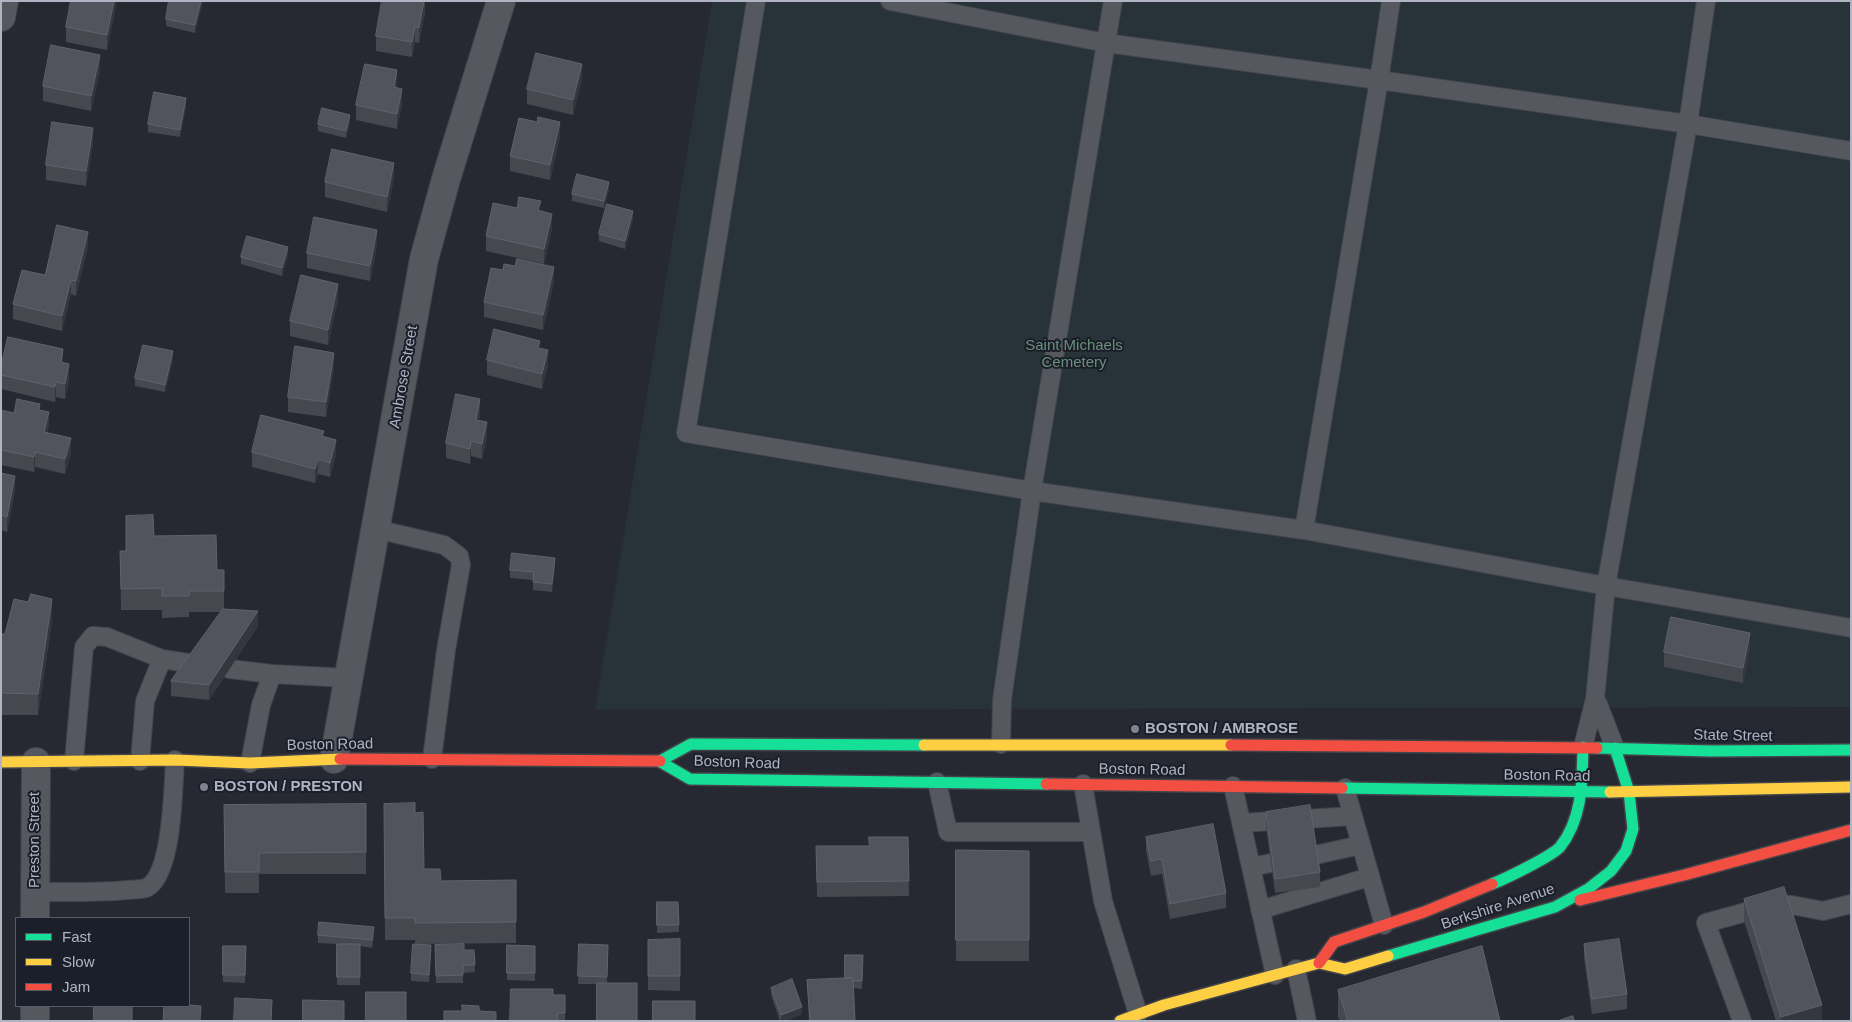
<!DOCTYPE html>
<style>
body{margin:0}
#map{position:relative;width:1852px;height:1022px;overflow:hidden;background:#262931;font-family:Arial,sans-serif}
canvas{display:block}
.frame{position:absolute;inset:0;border:2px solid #b0b4c2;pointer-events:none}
.legend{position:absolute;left:15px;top:917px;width:175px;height:90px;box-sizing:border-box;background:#1b1f2a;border:1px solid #575b67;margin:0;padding:6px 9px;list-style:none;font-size:15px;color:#b0b4c2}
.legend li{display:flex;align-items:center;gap:10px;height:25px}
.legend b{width:25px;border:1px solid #575b67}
</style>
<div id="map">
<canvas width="1852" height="1022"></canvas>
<div class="frame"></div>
<ul class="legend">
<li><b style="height:6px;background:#16e098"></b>Fast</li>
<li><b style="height:6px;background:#ffcf43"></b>Slow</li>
<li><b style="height:6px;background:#f24e42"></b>Jam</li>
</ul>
</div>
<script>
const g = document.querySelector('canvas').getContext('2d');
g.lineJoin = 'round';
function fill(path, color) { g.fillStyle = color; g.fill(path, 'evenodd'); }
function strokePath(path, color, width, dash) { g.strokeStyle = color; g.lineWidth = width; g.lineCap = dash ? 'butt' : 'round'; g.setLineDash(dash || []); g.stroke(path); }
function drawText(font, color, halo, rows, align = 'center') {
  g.font = font + ' Arial,sans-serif'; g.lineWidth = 4; g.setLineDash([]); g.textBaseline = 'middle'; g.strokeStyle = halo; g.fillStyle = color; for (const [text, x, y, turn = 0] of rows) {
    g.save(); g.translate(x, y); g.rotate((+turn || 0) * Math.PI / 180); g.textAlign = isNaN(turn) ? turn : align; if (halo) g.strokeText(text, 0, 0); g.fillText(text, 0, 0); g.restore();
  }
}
fill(new Path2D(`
 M712,1H1851V707L595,710Z`), '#273338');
const lane = new Path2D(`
 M756,1L686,433L1032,491L1106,43L890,1
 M1113,1L1106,43L1379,80L1304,530
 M1391,1L1379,80L1688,124L1706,1
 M376,529L444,545L459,556L461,565L446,650L432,759
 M230,669L272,674
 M1595,699L1598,704L1615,748
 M1001,744L1002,700L1032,491L1304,530L1606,586L1851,628
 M1583,747L1595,699L1606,586L1688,124L1851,151
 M74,761L84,647L93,636L107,637L162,659
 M140,761L145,701L162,659L194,664
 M250,763L261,705L272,674L348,678
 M937,782L948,832H1091
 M1083,784L1103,901L1138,1014
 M1233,786L1275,975
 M1345,788L1384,925
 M1241,823L1353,816
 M1315,855L1361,845
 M1251,867L1271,863
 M35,892C65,892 96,893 127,890C133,889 140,890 146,888C173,876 173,787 175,760
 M1260,910L1369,877
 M1296,969L1307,1021
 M1742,1021L1706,923L1775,904L1792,905L1823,911L1851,904`);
const street = new Path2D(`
 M1,17L4,1
 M334,759L424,259L446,179L501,1
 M35,918L36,762
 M35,1006V1021`);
const fast = new Path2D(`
 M1597,748L1710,751L1851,750
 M659,761L690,779L1046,784
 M660,761L691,744L924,745
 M1342,788L1610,792
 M1492,884C1505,879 1552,856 1560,847C1583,818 1582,781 1583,747
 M1388,956L1555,907L1588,889L1611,871L1626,851L1633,829L1629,792L1615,748`);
const slow = new Path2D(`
 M924,745H1231
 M1,762L175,760L250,763L340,759
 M1610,792L1851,787
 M1120,1021L1164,1005L1319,963L1345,969L1388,956`);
const jam = new Path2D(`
 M1231,745L1597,748
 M340,759L660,761
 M1046,784L1342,788
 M1580,900L1684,875L1851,830
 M1319,963L1334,942L1424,912L1492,884`);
strokePath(lane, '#42444a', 20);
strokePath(street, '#42444a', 30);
strokePath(fast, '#42444a', 14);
strokePath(slow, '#42444a', 14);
strokePath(jam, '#42444a', 14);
strokePath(lane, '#565860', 18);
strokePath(street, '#565860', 28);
strokePath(fast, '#16e098', 11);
strokePath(slow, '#ffcf43', 11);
strokePath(jam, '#f24e42', 11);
fill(new Path2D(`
 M116,1V5L107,50L66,42V27Z
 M169,1H203L195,33L166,26V19Z
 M425,1V14L419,43L415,42L412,57L376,51V36Z
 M100,70L91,111L43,101V86Z
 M582,79L573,115L527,104V89Z
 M397,85V88L402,103L397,129L356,120V105Z
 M186,106L180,137L148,132V124Z
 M350,122L346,138L318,131V124Z
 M560,137L550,180L510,171V156Z
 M93,143L86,186L46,180V165Z
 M394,178L387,212L325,197V182Z
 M609,189L604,208L572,201V194Z
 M517,208L541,211L552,229L544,264L486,251V236Z
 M633,219L625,249L599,241V234Z
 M377,245L370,281L307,268V253Z
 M88,247L76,296L71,294L62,331L13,319V304L45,275Z
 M288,255L282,276L241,264V257Z
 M554,282L543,330L484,317V302Z
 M338,299L328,345L290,336V321Z
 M540,348L548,365L542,389L487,375V360Z
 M173,359L165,392L135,386V378Z
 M63,362L69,379L65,399L56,397L55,402L1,389V367Z
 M334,367L326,417L288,412V397Z
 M1,410L14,413L40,410L49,427L47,432L71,453L65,474L35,467L34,472L1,465Z
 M480,414L479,421L487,437L482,459L471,456L470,464L446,458V443Z
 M324,437L336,455L330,477L318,474L315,483L252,467V452Z
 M1,473L15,491L7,532L1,530Z
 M154,536L217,570H224V609L258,626L209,700L171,696V681L221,612H189V617L162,618V610H121L120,551H126Z
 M555,565L552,592L533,590V580L510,578V570Z
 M52,621L38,715H1V634H5Z
 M1750,648L1743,683L1664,667V652Z
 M366,804V874H259V893H225L224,805Z
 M384,804L415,813L424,869L441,881L516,880V943L415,944V940H385Z
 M1266,812L1320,872V887L1275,893L1266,827Z
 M908,837L909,896L817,897L816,846H869Z
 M1146,837L1226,893V908L1170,919L1162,874L1151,876L1146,851Z
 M956,850L1029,851V961H956Z
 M1744,899L1822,1021H1776L1744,921Z
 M657,902H678L679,932L657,933Z
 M318,935H374L372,948L360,946V985H337V944L318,943Z
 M680,939V991L648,990V940Z
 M579,944L608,945L607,983L597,984H578Z
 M1584,944L1627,994V1009L1592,1014L1584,959Z
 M435,945L464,950H474L475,972L463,973V983H436Z
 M507,945L535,946V981L507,980Z
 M223,946H246L245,983L223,982Z
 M431,953L429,982L411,981V973Z
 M863,955L862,989L853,988L855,1021H809L807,980L845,978Z
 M771,988L802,1014L786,1021H780L771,995Z
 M1338,990L1500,1021H1340L1338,1017Z
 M553,995H565V1021H510Z`), '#464850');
fill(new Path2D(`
 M114,1H116V5L107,50V35Z
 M201,1H203L195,33V25Z
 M424,1L425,14L419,43V28Z
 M415,27V42L412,57V42Z
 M100,55V70L91,111V96Z
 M582,64V79L573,115V100Z
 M397,70V85L394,102V87Z
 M402,89V103L397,129V114Z
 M186,98V106L180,137V130Z
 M350,115V122L346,138V131Z
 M560,122V137L550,180V165Z
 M93,128V143L86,186V171Z
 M394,163V178L387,212V197Z
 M609,182V189L604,208V201Z
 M633,211V219L625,249V241Z
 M552,214V229L544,264V249Z
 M377,230V245L370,281V266Z
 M88,232V247L76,296V281Z
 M288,247V255L282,276V268Z
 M554,267V282L543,330V315Z
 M71,280V294L62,331V316Z
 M338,284V299L328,345V330Z
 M63,349V364L61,362Z
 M548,350V365L542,389V374Z
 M173,351V359L165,392V385Z
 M334,353V367L326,417V402Z
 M69,364V379L65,399V384Z
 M56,382V397L55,402V387Z
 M480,399V414L476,435V420Z
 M49,412V427L44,446V432Z
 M487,422V437L482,459V444Z
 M71,438V453L65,474V459Z
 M336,440V455L330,477V463Z
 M471,441V456L470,464V449Z
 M35,452V467L34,472V457Z
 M318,459V474L315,483V469Z
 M15,476V491L7,532V517Z
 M555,558V565L552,592V584Z
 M52,599V621L38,715V694Z
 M258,611V626L209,700V685Z
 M1750,633V648L1743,683V668Z
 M1822,1005V1021H1781V1017Z
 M802,1007V1014L786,1021H781V1015Z`), '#34373e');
const building = new Path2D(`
 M71,1H114L107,35L66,27Z
 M169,1H201L195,25L166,19Z
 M382,1H424L419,28L415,27L412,42L376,36Z
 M51,45L100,55L91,96L43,86Z
 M536,53L582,64L573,100L527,89Z
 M365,64L397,70L394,87L402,89L397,114L356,105Z
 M154,92L186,98L180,130L148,124Z
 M322,108L350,115L346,131L318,124Z
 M538,117L560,122L550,165L510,156L519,118L537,122Z
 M52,122L93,128L86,171L46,165Z
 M332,149L394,163L387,197L325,182Z
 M577,174L609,182L604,201L572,194Z
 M519,197L541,201L538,210L552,214L544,249L486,236L493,203L517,208Z
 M607,204L633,211L625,241L599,234Z
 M314,217L377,230L370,266L307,253Z
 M57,225L88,232L76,281L71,280L62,316L13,304L22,270L45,275Z
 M247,236L288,247L282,268L241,257Z
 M517,259L554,267L543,315L484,302L491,268L503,270L504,264L515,266Z
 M301,275L338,284L328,330L290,321Z
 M494,329L540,341L538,348L548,350L542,374L487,360Z
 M8,337L63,349L61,362L69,364L65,384L56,382L55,387L1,375V367Z
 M143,345L173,351L165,385L135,378Z
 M295,346L334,353L326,402L288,397Z
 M456,394L480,399L476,420L487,422L482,444L471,441L470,449L446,443Z
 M17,399L40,404L39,410L49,412L44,432L71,438L65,459L35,452L34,457L1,450V410L14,413Z
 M261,415L324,431L322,436L336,440L330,463L318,459L315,469L252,452Z
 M1,473L15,476L7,517L1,515Z
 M153,515L154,536L216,535L217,570H224V591H189V596H162V588L121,589L120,551H126V516Z
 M512,553L555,558L552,584L533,582L534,572L510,570Z
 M31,594L52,599L38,694L1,693V634H5L14,599L28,602Z
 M223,609L258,611L209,685L171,681Z
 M1671,617L1750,633L1743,668L1664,652Z
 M415,803V813L423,812L424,869H440L441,881L516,880V922L415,923V918H385L384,804Z
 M366,804V852L259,853V872H225L224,805Z
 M1310,805L1320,872L1275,879L1266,812Z
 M1213,824L1226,893L1170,904L1162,859L1151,861L1146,837Z
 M869,837H908L909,881L817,882L816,846H869Z
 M956,850L1029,851V940H956Z
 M1784,887L1822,1005L1781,1017L1744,899Z
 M657,902H678L679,925H657Z
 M319,922L374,927L372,940L318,935Z
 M680,939V976H648V940Z
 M1619,939L1627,994L1592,999L1584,944Z
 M337,944H360V977H337Z
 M413,944L431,945L429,975L411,973Z
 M464,944V950H474L475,965H463V975L436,976L435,945Z
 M579,944L608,945L607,977L578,976Z
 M507,945L535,946V973H507Z
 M223,946H246L245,975H223Z
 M1482,946L1500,1021H1348L1338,990Z
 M845,955H863L862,981H853V978H845Z
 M853,978L855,1021H810L807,980Z
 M792,979L802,1007L781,1015L771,988Z
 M597,983H637V1021H597Z
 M511,989H553V995H565V1013H558L557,1021H510Z
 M366,992H406V1021H366Z
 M235,998L272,1000L271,1021H234Z
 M303,1000L344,1001V1021H303Z
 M653,1001H695V1021H653Z
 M189,1005L201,1006L200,1021H163L164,1006Z
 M462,1005L479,1006V1011L496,1012V1021H444V1011H462Z
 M94,1006H132V1021H94Z
 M1573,1016L1574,1021H1558Z`);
fill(building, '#51545c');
strokePath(building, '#60636c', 1);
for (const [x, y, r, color] of [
 [1135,729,5,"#80838f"],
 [204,787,5,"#80838f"]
]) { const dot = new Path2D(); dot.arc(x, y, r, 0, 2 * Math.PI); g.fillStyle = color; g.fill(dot); strokePath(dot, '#1b1f2a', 2); }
drawText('15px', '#6a9079', '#1b1f2a', [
 ["Saint Michaels",1074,346],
 ["Cemetery",1074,363]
]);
drawText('15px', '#b0b4c2', '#1b1f2a', [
 ["Ambrose Street",404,377,-80],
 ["State Street",1733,736,1],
 ["Boston Road",330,745,-1],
 ["Boston Road",737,763,2],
 ["Boston Road",1142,770,1],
 ["Boston Road",1547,776,1],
 ["Preston Street",35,840,-90],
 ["Berkshire Avenue",1498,907,-18]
]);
drawText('bold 15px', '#b0b4c2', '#1b1f2a', [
 ["BOSTON / AMBROSE",1145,729],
 ["BOSTON / PRESTON",214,787]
], 'left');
</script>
